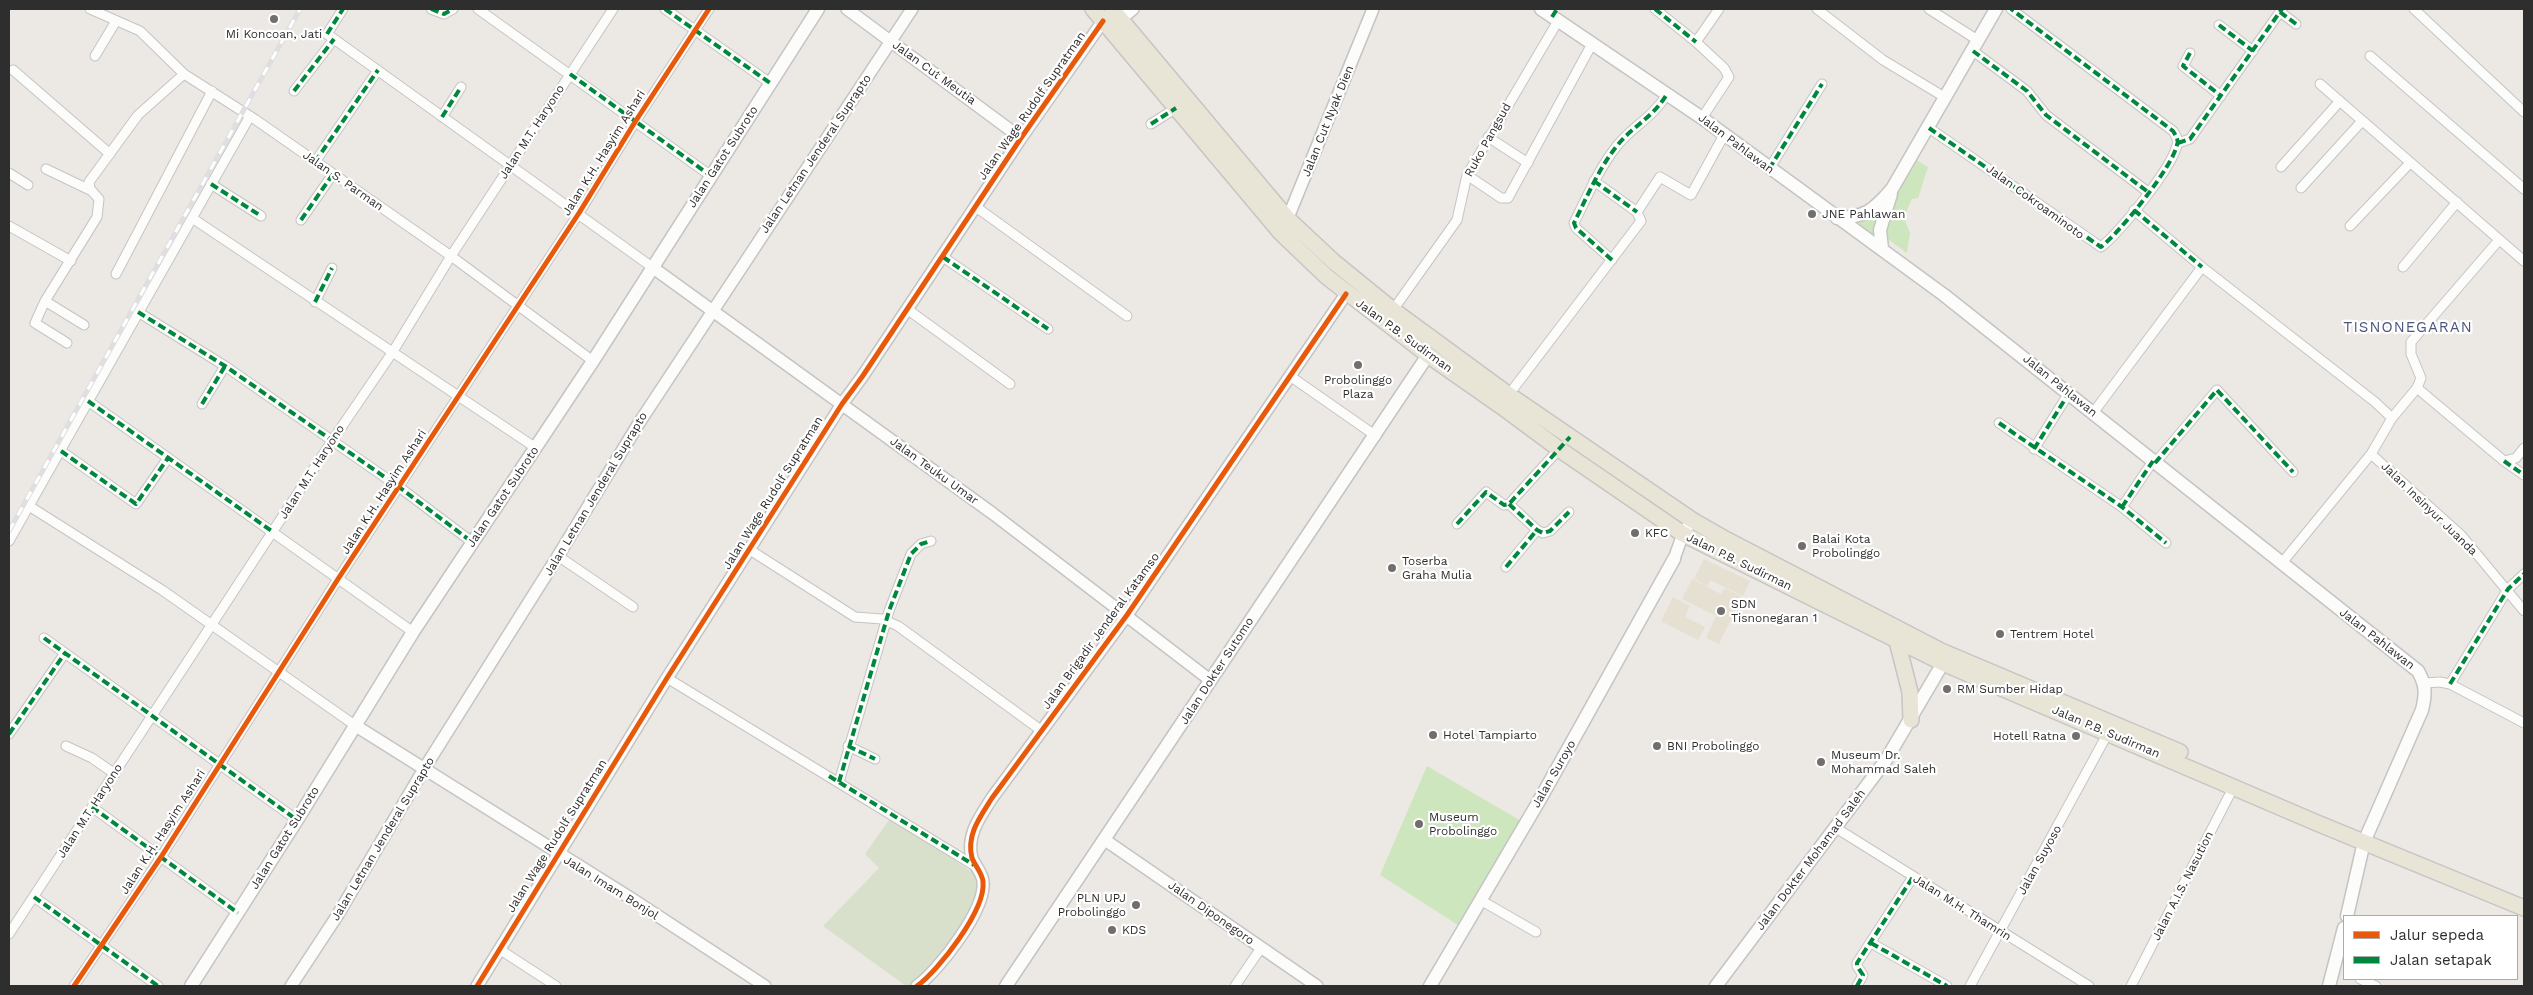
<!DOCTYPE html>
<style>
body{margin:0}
#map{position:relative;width:2533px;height:995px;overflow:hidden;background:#ece8e4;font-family:"Work Sans",sans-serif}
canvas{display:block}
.frame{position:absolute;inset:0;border:10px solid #2e2e2e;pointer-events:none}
.legend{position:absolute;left:2343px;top:915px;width:175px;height:65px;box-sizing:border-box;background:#fff;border:1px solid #ababab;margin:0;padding:6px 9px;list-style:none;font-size:15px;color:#2e2e2e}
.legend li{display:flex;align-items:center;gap:10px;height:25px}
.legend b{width:25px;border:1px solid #ababab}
</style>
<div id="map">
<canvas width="2533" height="995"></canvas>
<div class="frame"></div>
<ul class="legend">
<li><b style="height:6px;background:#e8590c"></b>Jalur sepeda</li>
<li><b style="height:6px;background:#00873e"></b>Jalan setapak</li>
</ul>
</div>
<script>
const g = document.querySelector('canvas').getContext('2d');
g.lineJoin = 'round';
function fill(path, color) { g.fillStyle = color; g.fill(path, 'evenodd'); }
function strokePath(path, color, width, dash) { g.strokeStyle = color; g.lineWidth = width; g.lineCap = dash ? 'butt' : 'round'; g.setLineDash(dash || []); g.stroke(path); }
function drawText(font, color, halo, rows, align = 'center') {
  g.font = font + ' "Work Sans",sans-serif'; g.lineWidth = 4.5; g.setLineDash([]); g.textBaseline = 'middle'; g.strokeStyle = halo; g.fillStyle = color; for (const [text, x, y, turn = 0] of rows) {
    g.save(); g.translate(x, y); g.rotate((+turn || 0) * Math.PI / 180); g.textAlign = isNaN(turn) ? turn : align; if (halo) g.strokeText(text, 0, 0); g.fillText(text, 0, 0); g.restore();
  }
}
fill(new Path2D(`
 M1704,559L1750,581L1743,596L1710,580L1707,586L1694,579Z
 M1692,579L1721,594L1725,588L1742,597L1719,644L1706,638L1716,616L1719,617L1682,599Z
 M1673,597L1690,606L1685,617L1705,627L1698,640L1661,621Z`), '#e6e0d3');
fill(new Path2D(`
 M1915,159L1928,167L1918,198L1912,199L1907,210L1905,221L1910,233L1907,253L1889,240L1885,232L1896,191Z
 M1876,214L1873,236L1856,224L1869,219Z
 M1427,766L1521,821L1461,927L1380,875Z`), '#cee6be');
fill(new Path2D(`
 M891,817L982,879L977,905L957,940L915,986H906L823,926L879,868L865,854Z`), '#d8e0cc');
const minor = new Path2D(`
 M90,9L140,31L184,74L256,120L451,256L593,361
 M343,9L327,34L652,267
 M431,9L444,14L453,9
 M478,9L711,176
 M665,9L770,83
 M1655,9L1696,42
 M1817,9L1883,60L1946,98
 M1929,9L1979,41
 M2414,9L2524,112
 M2280,12L2296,24
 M2219,25L2253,51
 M1973,51L2027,91L2046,115L2148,192
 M2190,53L2183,66L2221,96
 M95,56L116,21
 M2370,56L2524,189
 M13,70L110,154
 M2320,84L2524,261
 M294,91L334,39
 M442,117L461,87
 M1702,118L1729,77L1724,68L1696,42L1719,9
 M1151,124L1176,108
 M1929,128L2101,247C2120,232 2172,168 2177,145C2179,140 2176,136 2173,131L2011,9
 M1488,137L1528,163
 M2178,143L2190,139L2282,9
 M315,162L378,70
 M2281,167L2340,101
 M46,169L92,191
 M1769,169L1822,84
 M9,173L28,185
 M1467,175L1501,198H1508L1592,44
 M211,184L261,216
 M2301,188L2362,121
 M976,207L1127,316
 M2134,210L2202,267
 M1637,212L1660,177L1691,195L1724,135
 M192,218L536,448
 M301,220L333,174
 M9,226L71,261
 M2350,226L2410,163
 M943,257L1048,329
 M1612,260L1576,228L1574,223C1587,197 1598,170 1616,147C1632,126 1652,119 1667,94
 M2403,267L2457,202
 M116,274L212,91
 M45,301L35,323L67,343
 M315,302L332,268
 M907,309L1010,384
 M1393,310L1457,220L1467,175L1558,21
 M138,312L225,366L399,487L472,542
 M84,325L45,301L97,217L99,199L90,189L89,182L138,115L184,74
 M1290,376L1376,436
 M2417,388L2504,461L2516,458L2524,448
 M1507,397L1641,221L1637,212L1594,181
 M88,401L413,632
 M202,404L225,366
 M2093,413L2202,267L2375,402L2392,418
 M1999,423L2122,507L2166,543
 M2034,449L2069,393
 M61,451L136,504L168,458
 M2371,454L2461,535L2524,611
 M2504,461L2524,475
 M2155,463L2217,390L2293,472
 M1509,504L1537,530L1543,533L1550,531L1569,512
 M29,506L162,590L356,726
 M2122,507L2153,461
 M1457,524L1486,492L1504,505L1509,504L1562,446
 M9,541L250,116
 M750,550L855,617L882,619L898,626L1042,731
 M558,556L633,607
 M2281,564L2371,454L2392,418L2417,388L2421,378L2411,354V342L2499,240
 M1506,567L1537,530
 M44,638L297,820
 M667,678L975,866
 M2425,683L2440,682L2450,684L2524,723
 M2450,684L2508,589L2524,574
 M9,734L65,653
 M66,746L92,758L115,774
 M848,746L875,759
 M839,782L889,611L911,554L921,544L931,541
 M92,807L238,913
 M1836,828L2089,986
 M34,897L158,986
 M1482,901L1536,932
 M9,934L332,441L392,353L451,256L613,9
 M1871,943L1947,986
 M499,949L556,986
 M2360,979L2376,986
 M74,986L161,857L338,579L579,213L635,122L709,9
 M1235,986L1261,948
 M1857,986L1863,975L1857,966V963L1913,877
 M1970,986L2108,733
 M2131,986L2234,786`);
const tertiary = new Path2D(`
 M847,9L1021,138
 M1121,19L1133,9
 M1285,225L1373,9
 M652,267L992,513L1210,680
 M1674,559L1683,534L1692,520
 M356,726L632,899L765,986
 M1105,840L1317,986
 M291,986L337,916L424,769L558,556L639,423L912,9
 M477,986L667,678L842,404L862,377L1021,138L1103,21
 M917,986C938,971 986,910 983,882C983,874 975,866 972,858C966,835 980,817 992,798L1127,615L1346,294`);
const secondary = new Path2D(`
 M1541,9L1702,118L1944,295L2418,671C2426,685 2426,694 2422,710L2364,842L2347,916
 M1837,218C1866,217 1873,211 1892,189L1996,9
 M1882,249L1880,230L1891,194
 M191,986L297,820L413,632L593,361L818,9
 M1006,986L1428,355
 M1430,986L1539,801L1674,559
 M1716,986L1886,760L1943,663
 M2329,986L2344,928`);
const primary = new Path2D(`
 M1093,9L1280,232L1327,277L1428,355L1501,406L1559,449L1683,534L1943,663L2317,823L2524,908
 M1112,9L1288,219L1334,262L1393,310L1509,395L1692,520L1727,540L1941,651L2180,752
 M1897,641L1910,692L1911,720`);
strokePath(minor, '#c5c4c5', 11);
strokePath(tertiary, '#c5c4c5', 14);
strokePath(secondary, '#c5c4c5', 15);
strokePath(primary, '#c6c5c4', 18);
strokePath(minor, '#fcfcfb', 9);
strokePath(tertiary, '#fcfcfb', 11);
strokePath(secondary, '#fcfcfb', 12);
strokePath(primary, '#e8e4d6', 15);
const rail = new Path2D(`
 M9,531L300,9`);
strokePath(rail, '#dfdfe1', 5);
strokePath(rail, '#fff', 3, [9]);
strokePath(new Path2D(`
 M431,9L444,14L453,9
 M665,9L770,83
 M1655,9L1696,42
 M2280,12L2296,24
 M1552,17L1557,9
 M2219,25L2253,51
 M327,34L343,9
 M1973,51L2027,91L2046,115L2148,192
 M2190,53L2183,66L2221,96
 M570,74L711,176
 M294,91L334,39
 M442,117L461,87
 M1151,124L1176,108
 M1929,128L2101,247C2120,232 2172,168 2177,145C2179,140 2176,136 2173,131L2011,9
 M2178,143L2190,139L2282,9
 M315,162L378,70
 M1769,169L1822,84
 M1594,181L1637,212
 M211,184L261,216
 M2134,210L2202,267
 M301,220L333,174
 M943,257L1048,329
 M1612,260L1576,228L1574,223C1587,197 1598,170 1616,147C1632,126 1652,119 1667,94
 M315,302L332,268
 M138,312L225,366L399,487L472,542
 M88,401L273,532
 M202,404L225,366
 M1999,423L2122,507L2166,543
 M2034,449L2069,393
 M61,451L136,504L168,458
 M2504,461L2524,475
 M2155,463L2217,390L2293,472
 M1509,504L1537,530L1543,533L1550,531L1569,512
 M2122,507L2153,461
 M1457,524L1486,492L1504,505L1509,504L1570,437
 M1506,567L1537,530
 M44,638L297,820
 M2450,684L2508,589L2524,574
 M9,734L65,653
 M848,746L875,759
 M829,776L974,865
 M839,782L889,611L911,554L921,544L931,541
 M92,807L238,913
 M34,897L158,986
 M1871,943L1947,986
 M1857,986L1863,975L1857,966V963L1913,877`), '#00873e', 4, [8, 4]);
strokePath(new Path2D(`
 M74,986L161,857L338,579L579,213L635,122L709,9
 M477,986L667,678L842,404L862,377L1021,138L1103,21
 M917,986C938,971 986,910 983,882C983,874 975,866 972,858C966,835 980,817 992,798L1127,615L1346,294`), '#e8590c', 5);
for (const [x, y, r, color] of [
 [274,19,5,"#706f6e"],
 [1812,214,5,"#706f6e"],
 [1358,365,5,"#706f6e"],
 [1635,533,5,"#706f6e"],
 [1802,546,5,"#706f6e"],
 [1392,568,5,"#706f6e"],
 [1721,611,5,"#706f6e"],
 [2000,634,5,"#706f6e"],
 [1947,689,5,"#706f6e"],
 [1433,735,5,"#706f6e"],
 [2076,736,5,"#706f6e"],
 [1657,746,5,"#706f6e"],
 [1821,762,5,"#706f6e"],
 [1419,824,5,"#706f6e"],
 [1136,905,5,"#706f6e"],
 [1112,930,5,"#706f6e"]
]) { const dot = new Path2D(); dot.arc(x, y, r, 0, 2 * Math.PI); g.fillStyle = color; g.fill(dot); strokePath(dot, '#fff', 2); }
drawText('12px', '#2e2e2e', '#fff', [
 ["Mi Koncoan, Jati",274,34,"center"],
 ["JNE Pahlawan",1822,214],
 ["Probolinggo",1358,380,"center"],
 ["Plaza",1358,394,"center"],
 ["KFC",1645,533],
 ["Balai Kota",1812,539],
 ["Probolinggo",1812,553],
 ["Toserba",1402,561],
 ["Graha Mulia",1402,575],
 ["SDN",1731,604],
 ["Tisnonegaran 1",1731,618],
 ["Tentrem Hotel",2010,634],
 ["RM Sumber Hidap",1957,689],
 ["Hotel Tampiarto",1443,735],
 ["Hotell Ratna",2066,736,"right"],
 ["BNI Probolinggo",1667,746],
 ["Museum Dr.",1831,755],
 ["Mohammad Saleh",1831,769],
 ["Museum",1429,817],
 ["Probolinggo",1429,831],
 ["PLN UPJ",1126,898,"right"],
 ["Probolinggo",1126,912,"right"],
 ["KDS",1122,930]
], 'left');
drawText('12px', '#2e2e2e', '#fff', [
 ["Jalan Cut Meutia",934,73,36],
 ["Jalan Wage Rudolf Supratman",1032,106,-55],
 ["Jalan Cut Nyak Dien",1328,121,-68],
 ["Jalan M.T. Haryono",532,132,-57],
 ["Ruko Pangsud",1488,140,-61],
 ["Jalan Pahlawan",1736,144,37],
 ["Jalan K.H. Hasyim Ashari",604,153,-58],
 ["Jalan Letnan Jenderal Suprapto",816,154,-56],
 ["Jalan Gatot Subroto",723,157,-57],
 ["Jalan S. Parman",343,181,35],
 ["Jalan Cokroaminoto",2035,202,36],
 ["Jalan P.B. Sudirman",1404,336,36],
 ["Jalan Pahlawan",2060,386,39],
 ["Jalan Teuku Umar",934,471,36],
 ["Jalan M.T. Haryono",312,472,-57],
 ["Jalan K.H. Hasyim Ashari",384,492,-57],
 ["Jalan Wage Rudolf Supratman",773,493,-58],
 ["Jalan Letnan Jenderal Suprapto",596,494,-59],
 ["Jalan Gatot Subroto",503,497,-56],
 ["Jalan Insinyur Juanda",2429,509,44],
 ["Jalan P.B. Sudirman",1739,562,26],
 ["Jalan Brigadir Jenderal Katamso",1101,631,-54],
 ["Jalan Pahlawan",2377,639,38],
 ["Jalan Dokter Sutomo",1217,671,-57],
 ["Jalan P.B. Sudirman",2106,732,23],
 ["Jalan Suroyo",1554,774,-60],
 ["Jalan M.T. Haryono",90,811,-57],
 ["Jalan K.H. Hasyim Ashari",163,832,-57],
 ["Jalan Wage Rudolf Supratman",557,836,-58],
 ["Jalan Gatot Subroto",285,838,-58],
 ["Jalan Letnan Jenderal Suprapto",383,839,-59],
 ["Jalan Dokter Mohamad Saleh",1811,860,-53],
 ["Jalan Suyoso",2040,860,-61],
 ["Jalan A.I.S. Nasution",2183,886,-63],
 ["Jalan Imam Bonjol",611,888,32],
 ["Jalan M.H. Thamrin",1962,908,32],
 ["Jalan Diponegoro",1211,913,35]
]);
g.letterSpacing = '1px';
drawText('15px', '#4d5680', '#fff', [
 ["TISNONEGARAN",2408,328]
]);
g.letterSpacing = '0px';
</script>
